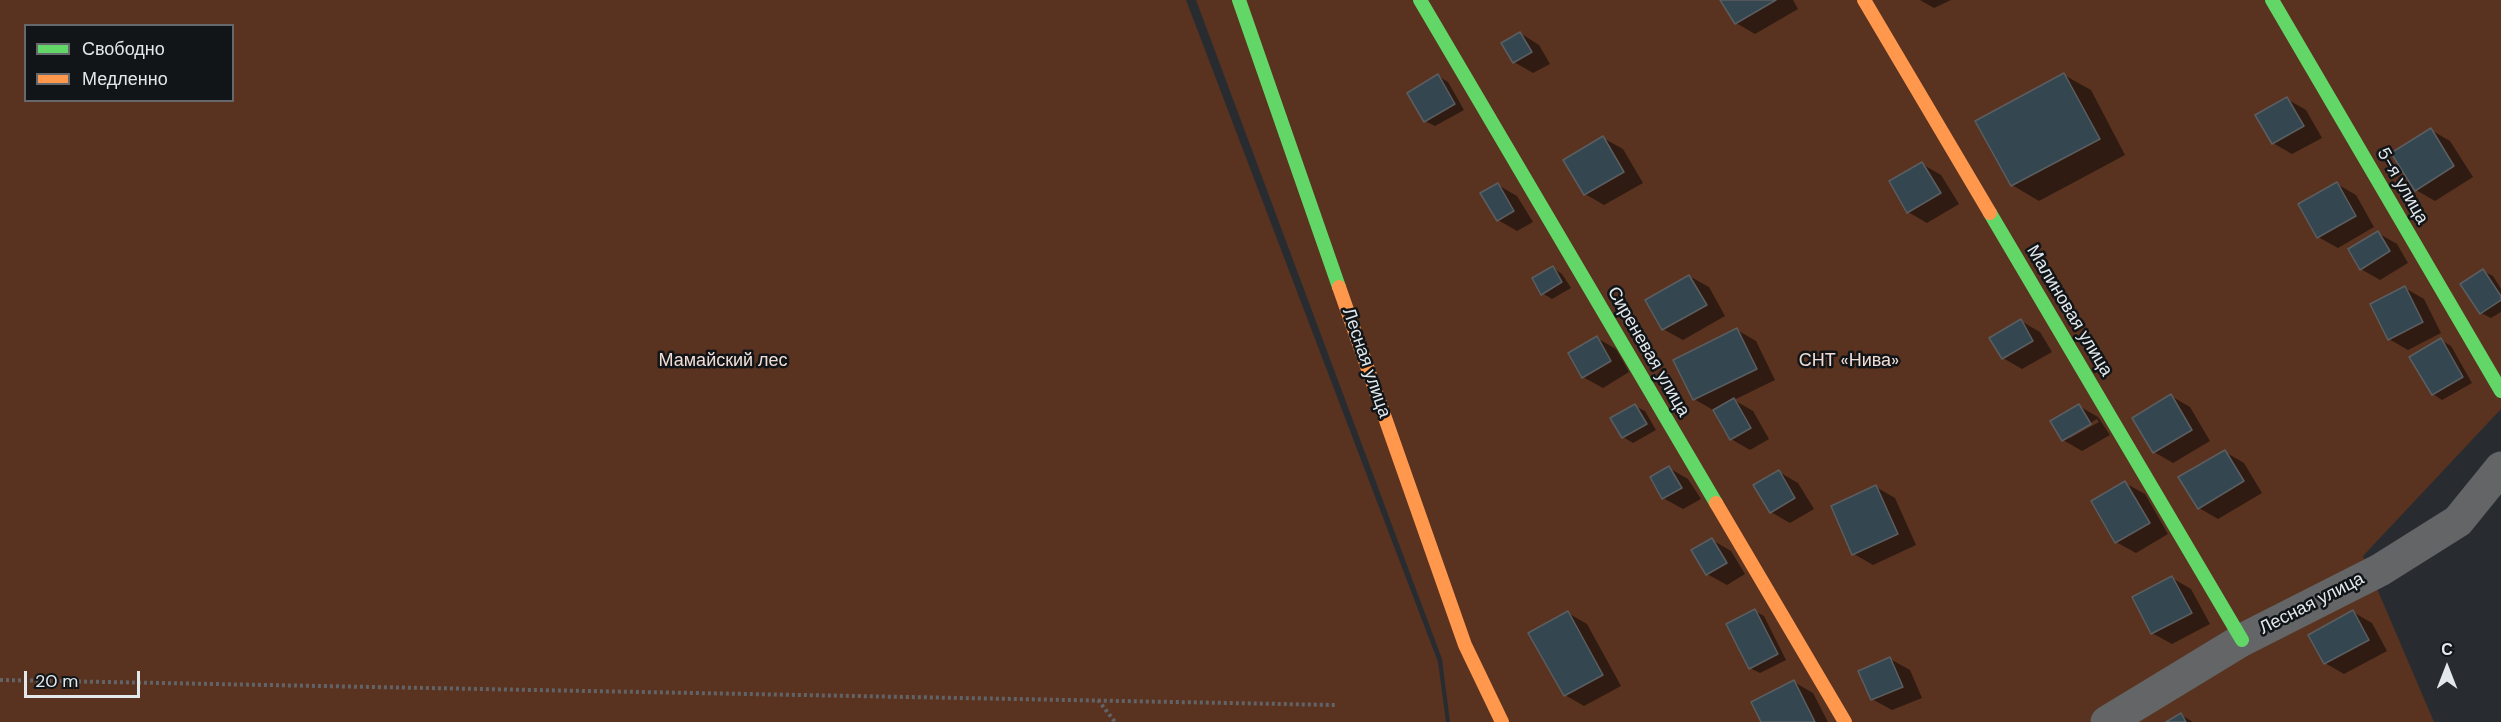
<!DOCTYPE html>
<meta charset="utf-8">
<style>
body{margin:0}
#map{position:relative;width:2501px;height:722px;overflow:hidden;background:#282c30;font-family:"DM Sans",sans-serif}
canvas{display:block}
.legend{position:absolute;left:24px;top:24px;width:210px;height:78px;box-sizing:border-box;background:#111518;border:2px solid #65696d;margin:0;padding:8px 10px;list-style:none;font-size:18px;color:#e2e8ec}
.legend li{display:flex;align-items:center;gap:12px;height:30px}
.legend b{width:30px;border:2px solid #65696d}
.north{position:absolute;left:2417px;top:638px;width:60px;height:60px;-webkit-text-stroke:4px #111518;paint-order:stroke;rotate:0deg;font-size:16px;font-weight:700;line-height:24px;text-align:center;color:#e2e8ec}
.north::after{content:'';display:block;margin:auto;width:21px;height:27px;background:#e2e8ec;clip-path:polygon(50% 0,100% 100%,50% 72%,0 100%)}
.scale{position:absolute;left:24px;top:671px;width:116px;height:27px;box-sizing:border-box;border:3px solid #e2e8ec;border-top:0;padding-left:8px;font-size:18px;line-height:21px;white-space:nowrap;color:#e2e8ec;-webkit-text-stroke:4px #111518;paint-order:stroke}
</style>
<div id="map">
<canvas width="2501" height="722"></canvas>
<ul class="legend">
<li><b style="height:8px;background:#63d668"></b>Свободно</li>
<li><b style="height:8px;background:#ff974d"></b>Медленно</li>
</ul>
<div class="north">С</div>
<div class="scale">20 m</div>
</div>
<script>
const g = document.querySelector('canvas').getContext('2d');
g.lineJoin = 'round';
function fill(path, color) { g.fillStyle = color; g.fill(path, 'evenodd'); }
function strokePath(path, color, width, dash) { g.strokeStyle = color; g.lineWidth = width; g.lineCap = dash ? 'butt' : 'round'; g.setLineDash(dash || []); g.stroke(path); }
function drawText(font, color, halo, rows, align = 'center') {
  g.font = font + ' "DM Sans",sans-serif'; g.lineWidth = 5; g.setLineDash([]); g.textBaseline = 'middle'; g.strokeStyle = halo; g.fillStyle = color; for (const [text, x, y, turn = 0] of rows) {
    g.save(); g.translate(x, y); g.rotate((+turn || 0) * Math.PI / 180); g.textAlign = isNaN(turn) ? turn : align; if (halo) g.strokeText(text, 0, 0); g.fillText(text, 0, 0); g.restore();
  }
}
fill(new Path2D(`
 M0,0H1186L1438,662L1446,722H0ZM26,26H232V100H26Z
 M1196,0H2501V409L2363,556L2434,722H1450L1442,659Z`), '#593320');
fill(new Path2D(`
 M1722,0H1793L1798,9L1755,34L1736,23Z
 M1920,0H1951L1934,8Z
 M1520,33L1539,45L1550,64L1533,73L1514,62Z
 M2064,75L2091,90L2125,155L2039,201L2012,185Z
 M1438,76L1448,82L1464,110L1435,126L1425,121Z
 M2287,99L2306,110L2322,138L2292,154L2273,143Z
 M2431,130L2450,141L2473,177L2435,201L2416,190Z
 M1603,138L1623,149L1643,183L1604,205L1585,194Z
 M1922,164L1941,175L1959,204L1927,223L1908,212Z
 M2337,184L2356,195L2374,227L2338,248L2318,237Z
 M1498,185L1517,196L1533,222L1517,231L1498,220Z
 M2378,233L2397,244L2408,263L2380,280L2361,269Z
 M1553,268L1562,274L1571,288L1552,299L1542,293Z
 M2483,271L2493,276L2501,289V312L2491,318L2481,313Z
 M1689,276L1709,287L1725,316L1683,340L1663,329Z
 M2405,288L2424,299L2441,333L2408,350L2389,339Z
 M2021,321L2040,332L2052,352L2022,369L2003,358Z
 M1737,330L1756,341L1775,380L1734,400L1753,411L1769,439L1750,450L1731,439L1713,410L1694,399Z
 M1597,338L1616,349L1629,372L1603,388L1583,377Z
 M2441,340L2451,346L2472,383L2442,400L2433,394Z
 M2171,396L2190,407L2210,441L2173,463L2154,452Z
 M1635,406L1645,411L1656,430L1633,443L1623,437Z
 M2079,406L2098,417L2110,435L2082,451L2063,440ZM2097,419L2099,422L2070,438V435Z
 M2225,452L2244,463L2262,493L2218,519L2199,508Z
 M1669,468L1688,479L1701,499L1683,509L1663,498L1652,478Z
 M1779,472L1798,483L1814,509L1790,523L1771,512Z
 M2125,483L2145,494L2168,534L2136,553L2116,542Z
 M1876,487L1895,498L1916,545L1873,565L1854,554Z
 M1712,540L1731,551L1745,574L1727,585L1707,574L1693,550Z
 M2172,578L2191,589L2210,624L2172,644L2152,633Z
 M1755,611L1764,616L1786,660L1760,673L1750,668Z
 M2353,612L2372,623L2387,651L2344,674L2325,663Z
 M1568,613L1587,624L1621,686L1584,706L1565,695Z
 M1890,659L1910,670L1922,698L1892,710L1872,699Z
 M1794,682L1813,693L1828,722H1762Z
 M2181,715L2193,722H2169Z`), '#0007');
const building = new Path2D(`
 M1720,0H1776L1735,24Z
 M1520,32L1532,52L1513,63L1501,43Z
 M2064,73L2100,139L2011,186L1975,121Z
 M1438,74L1455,104L1424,122L1407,93Z
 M2287,97L2304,126L2272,144L2255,115Z
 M2431,128L2454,166L2415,191L2391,153Z
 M1603,136L1624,172L1584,195L1563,160Z
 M1922,162L1941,193L1907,213L1889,181Z
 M2337,182L2356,216L2317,238L2298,204Z
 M1498,183L1514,211L1497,221L1480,193Z
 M2378,231L2390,251L2360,270L2348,249Z
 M1553,266L1562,282L1541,295L1532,278Z
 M2483,269L2501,296V300L2480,314L2460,284Z
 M1689,275L1707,305L1662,330L1645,300Z
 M2405,286L2423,322L2388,340L2370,304Z
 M2021,319L2033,341L2002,359L1989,338Z
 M1737,328L1757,369L1693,400L1673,360Z
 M1597,336L1611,361L1582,378L1568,353Z
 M2441,338L2463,377L2432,395L2409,357Z
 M2171,394L2192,430L2153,453L2132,418Z
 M1734,398L1751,428L1730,440L1713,410Z
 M1635,404L1647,424L1622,438L1610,418Z
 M2079,404L2091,424L2062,441L2050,421Z
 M2225,450L2244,481L2198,509L2178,477Z
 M1669,466L1682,488L1662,499L1650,477Z
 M1779,470L1795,498L1770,513L1753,485Z
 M2125,481L2150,523L2115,543L2091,501Z
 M1876,485L1898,534L1852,555L1831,506Z
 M1712,538L1727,563L1706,575L1691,550Z
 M2172,576L2192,613L2151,634L2132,597Z
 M1755,609L1778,654L1749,669L1726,624Z
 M2353,610L2369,640L2324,664L2308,635Z
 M1568,611L1603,675L1564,696L1528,633Z
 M1890,657L1903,687L1871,700L1858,671Z
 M1794,680L1815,722H1761L1751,702Z
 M2181,713L2186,722H2166Z`);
fill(building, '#34464f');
strokePath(building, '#5b5e61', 1.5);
strokePath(new Path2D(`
 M0,680L1335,705
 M1098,700L1115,722`), '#616366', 4, [3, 3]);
strokePath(new Path2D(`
 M2107,722L2242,640L2380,570L2458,521L2501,468`), '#636566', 33);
strokePath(new Path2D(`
 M1239,0L1339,287
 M1420,0L1716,503
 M2272,0L2501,391
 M1990,213L2242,640`), '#63d668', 14);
strokePath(new Path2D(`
 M1864,0L1990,213
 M1339,287L1465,645L1502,722
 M1716,503L1845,722`), '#ff974d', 14);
drawText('18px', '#e2e8ec', '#111518', [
 ["5-я улица",2402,186,60],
 ["Малиновая улица",2069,311,59],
 ["Сиреневая улица",1648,352,60],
 ["Лесная улица",1366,363,71],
 ["Лесная улица",2312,604,-27]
]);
drawText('18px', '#f1ddd4', '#111518', [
 ["Мамайский лес",723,361],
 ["СНТ «Нива»",1849,361]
]);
</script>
